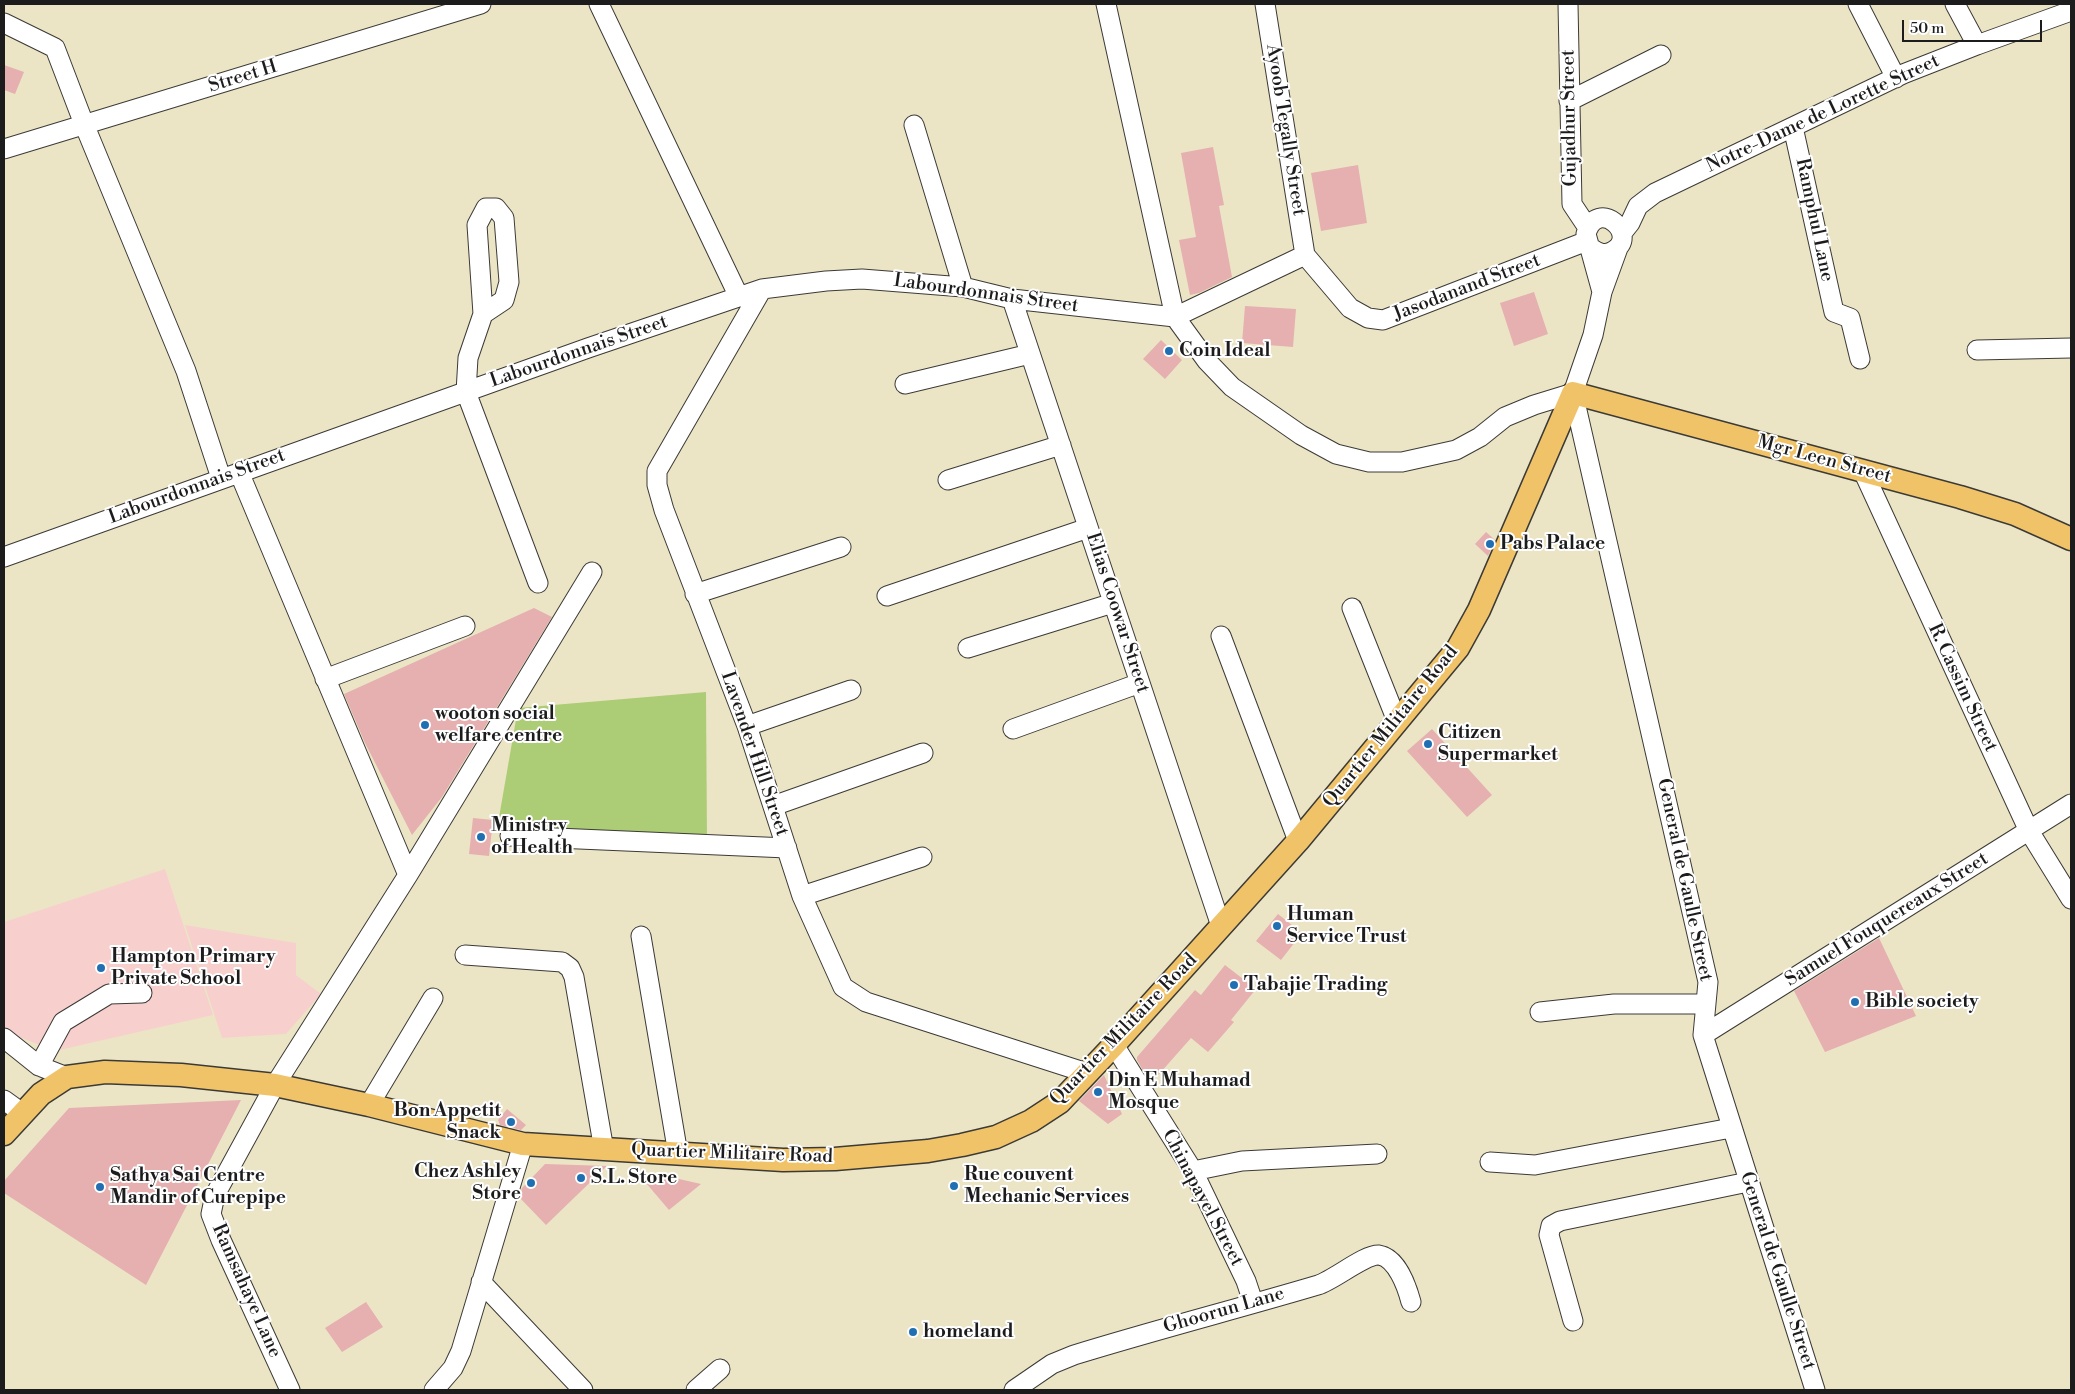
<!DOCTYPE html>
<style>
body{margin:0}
#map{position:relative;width:2075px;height:1394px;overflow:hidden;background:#ebe5c6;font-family:"Libre Bodoni",serif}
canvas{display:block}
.frame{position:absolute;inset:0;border:5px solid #1c1c1c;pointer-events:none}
.scale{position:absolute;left:1902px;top:20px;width:140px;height:22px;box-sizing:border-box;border:2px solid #1c1c1c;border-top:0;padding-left:6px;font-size:15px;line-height:18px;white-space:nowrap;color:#1c1c1c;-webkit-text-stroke:4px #fff;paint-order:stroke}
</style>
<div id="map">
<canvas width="2075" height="1394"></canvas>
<div class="frame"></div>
<div class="scale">50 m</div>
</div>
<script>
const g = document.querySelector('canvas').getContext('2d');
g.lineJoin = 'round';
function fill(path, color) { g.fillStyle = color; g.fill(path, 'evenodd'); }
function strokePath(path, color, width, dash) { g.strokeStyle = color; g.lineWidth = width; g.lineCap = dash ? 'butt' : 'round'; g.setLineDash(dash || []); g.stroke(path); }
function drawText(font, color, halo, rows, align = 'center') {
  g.font = font + ' "Libre Bodoni",serif'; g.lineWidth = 4; g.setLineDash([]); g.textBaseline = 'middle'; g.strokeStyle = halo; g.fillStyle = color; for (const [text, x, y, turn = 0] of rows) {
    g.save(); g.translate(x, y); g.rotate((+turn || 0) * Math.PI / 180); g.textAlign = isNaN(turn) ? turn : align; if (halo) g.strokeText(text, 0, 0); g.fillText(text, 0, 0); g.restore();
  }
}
fill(new Path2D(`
 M165,869L213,1015L55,1051L9,1033L4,1028V922Z
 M185,925L296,943V975L321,994L286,1034L222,1038Z`), '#f7d0cd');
fill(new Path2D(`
 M706,692L707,842L497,829L518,708Z`), '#accd75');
fill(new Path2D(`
 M4,65L24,72L15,94L4,90Z
 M1213,147L1224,205L1219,206L1232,277L1199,293L1190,295L1179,240L1196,237L1181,153Z
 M1358,165L1367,223L1321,231L1311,173Z
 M1534,292L1548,334L1514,346L1500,303Z
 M1245,306L1296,309L1293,347L1242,343Z
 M1161,340L1182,360L1165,379L1143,359Z
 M1486,532L1495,540L1488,556L1475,544Z
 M534,608L552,617L442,797L412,835L365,743L344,694Z
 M1432,729L1492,795L1467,817L1407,751Z
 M473,818L493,820L489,856L469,854Z
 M1278,914L1302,933L1281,960L1256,941Z
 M1879,938L1916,1016L1825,1052L1794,991Z
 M1225,965L1256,989L1231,1020L1234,1022L1208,1052L1191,1038L1153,1081L1145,1074L1137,1060V1057L1195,990L1201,995Z
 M1104,1075L1122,1114L1108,1124L1079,1101Z
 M241,1100L146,1285L4,1193V1181L69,1108Z
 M507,1109L526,1125L521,1130L500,1125L498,1120Z
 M545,1164L607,1166L546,1225L519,1197L522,1188Z
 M657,1174L701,1184L669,1210L646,1183Z
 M366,1302L383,1327L342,1352L325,1328Z`), '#e5b0af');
const minor = new Path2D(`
 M599,4L739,297
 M1106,4L1175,317L1207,361L1232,387L1301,435L1336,454L1369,462H1402L1456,450L1480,437L1505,417L1534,405L1573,393
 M1265,4L1305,255
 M1568,4L1572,204L1588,228
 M1858,4L1896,78
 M1955,4L1977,45
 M4,23L55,48L84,124L186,371L221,478
 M1569,101L1661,55
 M914,125L963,287
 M1793,127L1834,312L1850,318L1860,359
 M4,149L481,4
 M1622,233L1630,223L1638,206L1655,193L1903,74L1977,45L2071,11
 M1591,248C1598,253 1605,256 1613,251C1641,235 1597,196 1586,234L1602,292
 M1305,255L1350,308L1368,318L1383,320L1587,241
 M762,289L657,471V485L664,510L747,726L802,896L843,987L866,1002L1087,1073
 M1012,299L1221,926
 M483,314L504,300L509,282L504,218L496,208H486L477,225L483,314L468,358L466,392L538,583
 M1175,317L1305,255
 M1977,350L2071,348
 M905,384L1030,354
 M1573,393L1708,982L1703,1035L1815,1390
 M1573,393L1593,335L1602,292L1618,248
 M1863,471L2029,831L2071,899
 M239,472L408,875
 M948,480L1061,445
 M4,557L588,348L762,289L826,281L862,279L963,287L1012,299L1175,317
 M695,594L841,547
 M887,596L1088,528
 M1352,608L1397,721
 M1221,636L1298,841
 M968,648L1113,603
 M325,679L465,626
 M747,726L851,690
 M1013,729L1140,683
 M773,806L923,753
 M510,836L787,848
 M802,896L922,857
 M641,936L678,1154
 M465,955L562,962L570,968L574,977L604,1150
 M1540,1012L1614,1004H1706
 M1703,1035L2071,804
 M4,1038L39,1066L67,1077
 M1114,1045L1193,1171L1246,1281L1253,1302
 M39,1066L63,1022L109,994L142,993
 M4,1100L22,1113
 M369,1105L433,998
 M1490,1162L1535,1165L1731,1128
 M1193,1171L1242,1161L1377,1154
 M481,1282L583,1390
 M1573,1321L1549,1235L1551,1226L1560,1221L1748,1182
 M290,1390L221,1240L211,1214L215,1195L275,1085L408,875L592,572
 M434,1390L453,1368L461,1351L523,1144
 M696,1390L720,1369
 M1014,1390L1052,1364L1074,1355C1155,1330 1237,1309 1318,1285C1334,1280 1365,1254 1379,1255C1397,1258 1407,1287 1411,1302`);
const major = new Path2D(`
 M4,1134L41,1094L67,1077L105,1072L181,1075L275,1085L369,1105L523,1144L783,1160L835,1159L928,1151L962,1145L996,1137L1031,1121L1060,1102L1114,1045L1298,841L1458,648L1479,610L1573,393L1960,497L2015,514L2071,539`);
strokePath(minor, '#3b3a36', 21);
strokePath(major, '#3b3a36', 25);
strokePath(minor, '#fff', 19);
strokePath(major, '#f1c369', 22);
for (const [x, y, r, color] of [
 [1169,351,5,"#1f6fb2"],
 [1490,544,5,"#1f6fb2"],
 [425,725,5,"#1f6fb2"],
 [1428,744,5,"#1f6fb2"],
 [481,837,5,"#1f6fb2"],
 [1277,926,5,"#1f6fb2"],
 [101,968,5,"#1f6fb2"],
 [1234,985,5,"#1f6fb2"],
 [1855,1002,5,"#1f6fb2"],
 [1098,1092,5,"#1f6fb2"],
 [511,1122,5,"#1f6fb2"],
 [581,1178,5,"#1f6fb2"],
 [531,1183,5,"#1f6fb2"],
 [954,1186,5,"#1f6fb2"],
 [100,1187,5,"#1f6fb2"],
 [913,1332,5,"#1f6fb2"]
]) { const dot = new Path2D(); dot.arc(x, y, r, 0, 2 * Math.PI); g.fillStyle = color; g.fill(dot); strokePath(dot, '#fff', 2); }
drawText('19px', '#1c1c1c', '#fff', [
 ["Street H",243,77,-17],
 ["Notre-Dame de Lorette Street",1823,114,-25],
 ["Gujadhur Street",1570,118,-91],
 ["Ayoob Tegally Street",1285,130,81],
 ["Ramphul Lane",1814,220,78],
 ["Jasodanand Street",1467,288,-21],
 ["Labourdonnais Street",986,294,8],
 ["Labourdonnais Street",579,352,-19],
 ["Mgr Leen Street",1824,460,15],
 ["Labourdonnais Street",197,487,-20],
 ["Elias Coowar Street",1117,613,72],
 ["R. Cassim Street",1962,688,65],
 ["Quartier Militaire Road",1391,727,-51],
 ["Lavender Hill Street",754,754,71],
 ["General de Gaulle Street",1684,880,78],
 ["Samuel Fouquereaux Street",1887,920,-32],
 ["Quartier Militaire Road",1124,1030,-46],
 ["Quartier Militaire Road",732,1154,2],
 ["Chinapayel Street",1202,1198,62],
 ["General de Gaulle Street",1777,1271,72],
 ["Ramsahaye Lane",246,1291,66],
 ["Ghoorun Lane",1224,1311,-16]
]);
drawText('bold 19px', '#1c1c1c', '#fff', [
 ["Coin Ideal",1179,351],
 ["Pabs Palace",1500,544],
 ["wooton social",435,714],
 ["welfare centre",435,736],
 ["Citizen",1438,733],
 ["Supermarket",1438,755],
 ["Ministry",491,826],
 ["of Health",491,848],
 ["Human",1287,915],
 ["Service Trust",1287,937],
 ["Hampton Primary",111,957],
 ["Private School",111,979],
 ["Tabajie Trading",1244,985],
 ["Bible society",1865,1002],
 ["Din E Muhamad",1108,1081],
 ["Mosque",1108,1103],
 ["Bon Appetit",501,1111,"right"],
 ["Snack",501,1133,"right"],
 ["Chez Ashley",521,1172,"right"],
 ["Store",521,1194,"right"],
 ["Rue couvent",964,1175],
 ["Mechanic Services",964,1197],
 ["Sathya Sai Centre",110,1176],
 ["Mandir of Curepipe",110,1198],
 ["S.L. Store",591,1178],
 ["homeland",923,1332]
], 'left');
</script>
